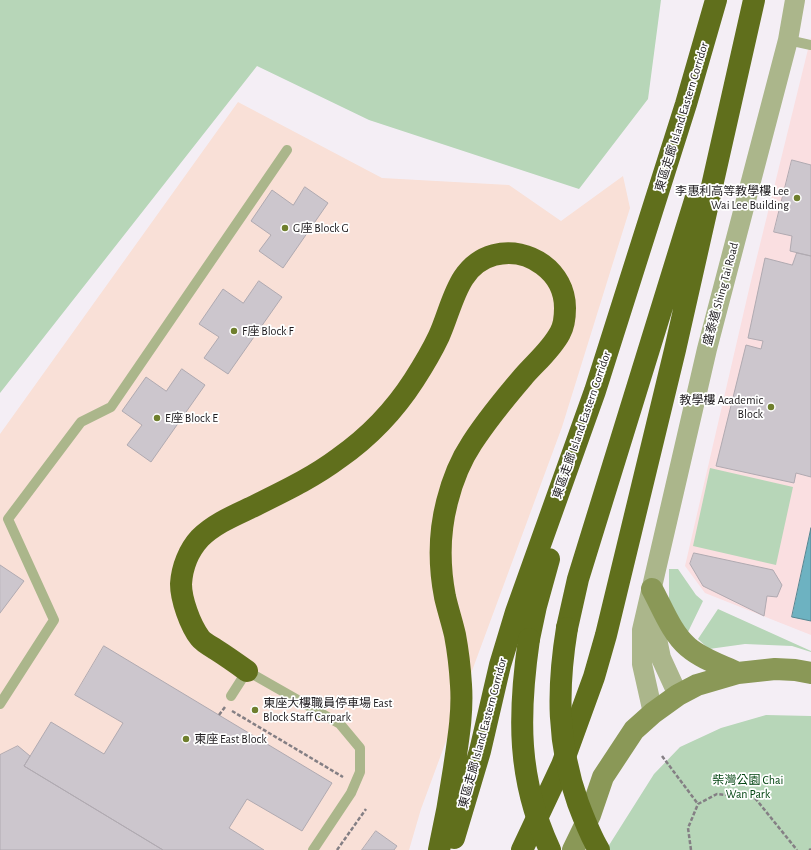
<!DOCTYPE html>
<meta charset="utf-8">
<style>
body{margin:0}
canvas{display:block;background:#f4eef5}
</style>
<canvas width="811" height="850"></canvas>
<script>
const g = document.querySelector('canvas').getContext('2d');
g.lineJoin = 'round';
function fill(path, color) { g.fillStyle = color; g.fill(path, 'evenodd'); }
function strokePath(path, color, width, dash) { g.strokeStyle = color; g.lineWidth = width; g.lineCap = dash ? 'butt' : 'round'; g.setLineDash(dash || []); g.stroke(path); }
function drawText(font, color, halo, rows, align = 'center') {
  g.font = font + ' "Alegreya Sans","Noto Sans TC",sans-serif'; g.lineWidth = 3.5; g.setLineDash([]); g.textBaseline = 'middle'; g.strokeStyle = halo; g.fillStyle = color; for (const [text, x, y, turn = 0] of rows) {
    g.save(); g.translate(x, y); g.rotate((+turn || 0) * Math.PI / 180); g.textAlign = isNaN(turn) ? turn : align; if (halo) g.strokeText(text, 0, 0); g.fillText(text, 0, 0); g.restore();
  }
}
fill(new Path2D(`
 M811,37V635L705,593L685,566L750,285Z`), '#fadfe1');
fill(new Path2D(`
 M238,102L382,178L509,185L561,221L623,176L630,208L562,427L421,809L409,850H0V434Z`), '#f9e0d7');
fill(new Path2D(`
 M0,0H661L648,99L579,189L369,120L257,66L0,393Z
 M710,468L793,487L776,565L693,546Z
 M669,569H678L696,595L703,601L688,632L683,629L669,604Z
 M718,609L811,651V652L792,646L745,644L709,649L698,639Z
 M766,715L811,716V850H606L654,774L680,747L721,728Z`), '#b7d6b8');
const water = new Path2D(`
 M811,528V621L792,617Z`);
fill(water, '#6db2c1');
strokePath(water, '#558590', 1);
const building = new Path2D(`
 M792,160L811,165V256L790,251L792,236L774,232Z
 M305,187L328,203L283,268L259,251L271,235L251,221L272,190L293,205Z
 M797,253L811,256V477L796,473L794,483L716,466L746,345L761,349L763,341L748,338L765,258L792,265Z
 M259,281L282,297L228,374L204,358L219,337L199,324L223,289L243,303Z
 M182,369L205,385L151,462L127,445L142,425L122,411L146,377L166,391Z
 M694,553L773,570L782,585L777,597L767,596L764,616L703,586L690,564Z
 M0,565L24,581L0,613Z
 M104,646L332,783L302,831L247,799L229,828L264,850H163L24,766L51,722L104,754L123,723L75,695Z
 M18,746L30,756L24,766L163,850H0V755Z
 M376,831L397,846L394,850H362Z`);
fill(building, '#ccc6cd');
strokePath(building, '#b0aab1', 1);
strokePath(new Path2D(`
 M232,711L343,777
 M219,715L225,707
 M662,756L698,804
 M337,850L366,809
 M691,850L688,828L698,804L717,794L755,798L797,850
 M809,850L811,849`), '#847f84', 2.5, [4, 2]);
strokePath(new Path2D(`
 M788,40L811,45
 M231,696L247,671L340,724L360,748V772L351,793L313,850
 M0,704L54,620L8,519L81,422L111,407L287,150`), '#abb68b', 10);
strokePath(new Path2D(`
 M653,607L655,629L661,658L678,695
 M653,713L642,664V630L707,349L788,40L795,0`), '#abb68b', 20);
strokePath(new Path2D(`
 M652,589C662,607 672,634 688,647C702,659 721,665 738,673
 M573,850L590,815L603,777L634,730L653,713L678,695L697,685L738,673L775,669L795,670L811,673`), '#8a9857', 22);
strokePath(new Path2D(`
 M567,628L578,579L696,197
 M529,639L536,606L549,559
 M247,671C236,663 226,656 215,649C210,646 203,642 200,638C190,625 181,599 181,584C182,567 189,550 200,538C214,524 233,516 250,508C280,493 311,479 339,458C369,437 394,411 414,380C423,366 432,351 439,336C453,305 457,265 494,255C529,246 565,272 565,308C565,317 564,326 560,333C551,350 535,363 523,377C505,398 487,420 472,443C460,461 452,482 447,502C439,533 439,566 445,597C448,610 452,622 455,635C458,651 460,668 461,685C463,713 458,741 454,768C450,796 445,823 439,850
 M454,838L480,751L500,665L516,612L595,391L686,104L716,0
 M522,850L562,765L594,677L606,635L675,350L754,0`), '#606f1c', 22);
strokePath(new Path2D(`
 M567,628C557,689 557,744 578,803C584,819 590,835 599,850
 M529,639C518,715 517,779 550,850`), '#606f1c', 22);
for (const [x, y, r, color] of [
 [797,198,4,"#6f7f2e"],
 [285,228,4,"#6f7f2e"],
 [234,331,4,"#6f7f2e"],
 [771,407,4,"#6f7f2e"],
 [157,418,4,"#6f7f2e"],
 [255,710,4,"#6f7f2e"],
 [186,739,4,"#6f7f2e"]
]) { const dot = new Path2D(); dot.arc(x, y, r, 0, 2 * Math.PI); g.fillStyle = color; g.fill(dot); strokePath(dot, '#fff', 1.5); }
drawText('12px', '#1e1b1e', '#fff', [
 ["東區走廊 Island Eastern Corridor",682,117,-73],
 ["盛泰道 Shing Tai Road",721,294,-75],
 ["東區走廊 Island Eastern Corridor",582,425,-71],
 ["東區走廊 Island Eastern Corridor",483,733,-75]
]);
drawText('12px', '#1e1b1e', '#fff', [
 ["李惠利高等教學樓 Lee",789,191,"right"],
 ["Wai Lee Building",789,205,"right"],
 ["G座 Block G",293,228],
 ["F座 Block F",242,331],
 ["教學樓 Academic",763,400,"right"],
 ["Block",763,414,"right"],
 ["E座 Block E",165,418],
 ["東座大樓職員停車場 East",263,703],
 ["Block Staff Carpark",263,717],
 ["東座 East Block",194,739]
], 'left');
drawText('12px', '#00430f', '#fff', [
 ["柴灣公園 Chai",748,780],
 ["Wan Park",748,794]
]);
</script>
